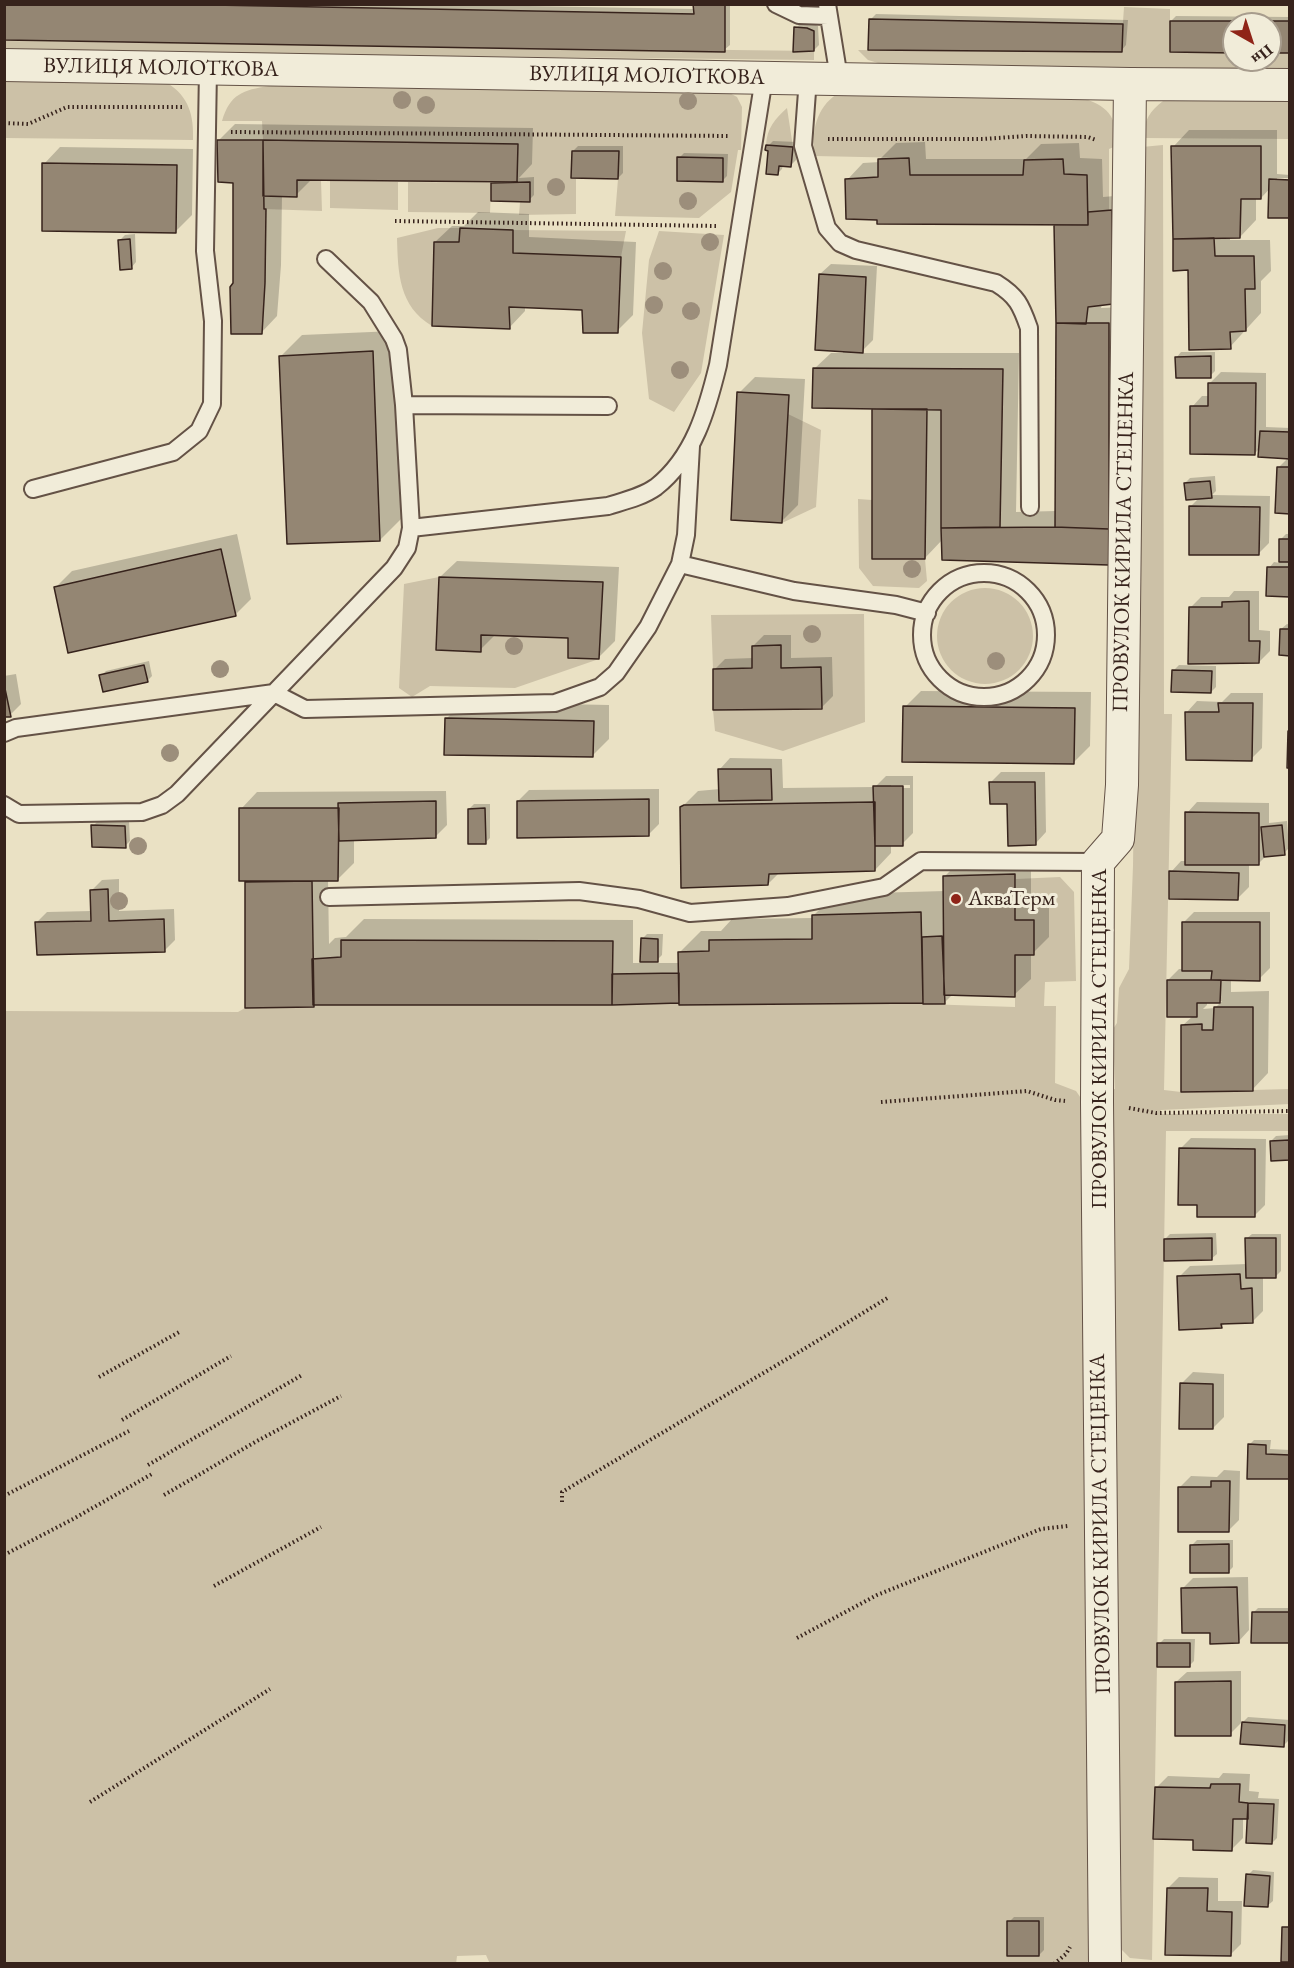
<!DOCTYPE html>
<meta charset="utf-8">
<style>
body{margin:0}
#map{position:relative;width:1294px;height:1968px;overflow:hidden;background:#eae1c4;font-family:"EB Garamond",serif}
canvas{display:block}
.frame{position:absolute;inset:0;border:6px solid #37231c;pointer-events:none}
.north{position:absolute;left:1222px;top:12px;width:60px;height:60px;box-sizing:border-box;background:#f1ecd9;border:2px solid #a79c8d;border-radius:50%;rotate:141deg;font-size:16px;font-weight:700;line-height:24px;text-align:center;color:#37231c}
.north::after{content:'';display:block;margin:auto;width:21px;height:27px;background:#8f2418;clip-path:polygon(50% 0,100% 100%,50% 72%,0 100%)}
</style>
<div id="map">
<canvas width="1294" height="1968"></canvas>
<div class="frame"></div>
<div class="north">Пн</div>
</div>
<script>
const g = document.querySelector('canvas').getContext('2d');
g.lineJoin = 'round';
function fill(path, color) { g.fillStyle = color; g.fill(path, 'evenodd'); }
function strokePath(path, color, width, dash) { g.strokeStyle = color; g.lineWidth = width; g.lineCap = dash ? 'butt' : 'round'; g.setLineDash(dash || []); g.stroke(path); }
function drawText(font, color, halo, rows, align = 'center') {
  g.font = font + ' "EB Garamond",serif'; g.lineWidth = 6; g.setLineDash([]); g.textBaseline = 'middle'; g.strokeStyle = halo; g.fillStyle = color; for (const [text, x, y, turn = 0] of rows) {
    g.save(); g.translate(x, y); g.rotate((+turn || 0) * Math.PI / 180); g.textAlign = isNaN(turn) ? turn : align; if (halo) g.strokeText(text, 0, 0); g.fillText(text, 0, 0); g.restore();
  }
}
fill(new Path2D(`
 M1124,7L1170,9V52L1234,53V60H1270V53H1289L1290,69L885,65L868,60L858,50L1121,52Z
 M5,41L814,51V60L5,51Z
 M5,80L167,83C189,96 194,116 193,140L5,138Z
 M269,86L724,90L737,97L742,107L741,150H738L731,192L699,218L615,216L618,179V151H572L571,178L576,179V214L519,215L520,202L530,201V182H517V144L263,140L262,121H222C230,94 243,90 269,86Z
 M837,94L1085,99C1110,107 1118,120 1116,146L1109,149V211L1088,212L1064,174L1063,159L1024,160L1023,175H910L909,158L815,156C811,132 816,108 837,94Z
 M1163,101H1289V139L1143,138C1144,120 1150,111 1163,101Z
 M787,108L793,147L766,145C767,128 775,119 787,108Z
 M1163,145L1164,714H1172L1164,1090L1181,1092L1289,1089L1290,1104L1161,1110V1114H1289L1290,1131H1166L1152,1960L1130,1958L1120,1948L1110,1089H1115L1113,1029L1117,1023L1119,988L1129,969L1133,866L1142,147Z
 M297,180L321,181L322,211L264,209L263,196L296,197Z
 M330,181L398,182V210L330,208Z
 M408,182L491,183L490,213L408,212Z
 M438,228H460L459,242H434L432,326C399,306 398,274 397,238Z
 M513,230L626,231L621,257L513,253Z
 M659,231L724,235L701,373L674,412L649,399L642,333L649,260Z
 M788,414L821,430L816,507L782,523Z
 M858,499L872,500V558L925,559L927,581L919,588L873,586L859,568Z
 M439,577L436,650L480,652L481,635L568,638V658L599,659L515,688L430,686L412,697L399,688L404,584Z
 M937 636a48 48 0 1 1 96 0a48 48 0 1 1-96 0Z
 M864,614L865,722L783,751L715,731L713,710L822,708L821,668H781L780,645L752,646V668L713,669L711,615Z
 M1060,877L1074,892L1076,981L1045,982L1044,1006H1056L1055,1083L1076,1091L1087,1107L1092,1952L1087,1963L490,1964L486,1955L457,1956L456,1964H5V1011L238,1012L245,1008L313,1007V1005H612L679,1003L680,1005L923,1003L924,1004L1015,1007V955L1034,954V920H1015L1016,879Z`), '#ccc1a7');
fill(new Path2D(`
 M4,4H418L695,9V4H730V45L724,50Z
 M876,14L1128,20L1126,45L1121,51L871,19Z
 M1176,16L1290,17V52H1270V24H1234V51L1171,21Z
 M801,23H812L818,26L819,45L814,50L796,28Z
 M235,124L533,128L532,164L519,178L534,177V195L529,200L493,183L496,180L312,179L296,195H282L281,265L277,316L261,333L235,284V181L218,141Z
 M1189,130H1277V174L1290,175V178H1277V181L1261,198H1256V220L1240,237H1230V240H1270L1271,271L1261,281V313L1230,347L1190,269L1173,147Z
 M773,141L797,142L796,160L791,165H783L782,169L777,174L768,146Z
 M925,142L926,159H1026L1041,144L1079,143L1080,158L1102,159L1103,197L1127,195L1101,308L1125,307L1124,547L943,539L925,558L873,557L874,407L814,369L831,353H843L820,274L831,264L877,266L873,340L860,353H1019L1016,512L1056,511V223L878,218L847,180L863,163L880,162V159L896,143Z
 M578,146H623V173L618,178L573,151Z
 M60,147L193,149L192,215L176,231L44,164Z
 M684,153L728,154L727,176L722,181L679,158Z
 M478,212L529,214V237L636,242L633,315L617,331L583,309L525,306V311L509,328L435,242L452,226H464Z
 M135,234L136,262L131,268L120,240L125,235Z
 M394,331L401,519L380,540L280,357L302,335Z
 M1181,352H1215V371L1210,376L1176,358Z
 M1221,372L1266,373V427L1290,428V512L1278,468L1289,457L1260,448L1255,453L1192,407L1202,396H1210V383Z
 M755,377L805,379L798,505L782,521L739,393Z
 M1215,476L1216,491L1212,495L1270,496L1269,543L1258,554L1191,506L1200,497L1185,483L1190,478Z
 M237,534L251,599L235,615L55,588L72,571Z
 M1286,534H1290V595L1269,568L1274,562L1280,563L1281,539Z
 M457,561L619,567L615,641L599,657L570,637L496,634L480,650L440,577Z
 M1234,591H1259V630L1270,631V651L1259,662L1190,608L1201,597H1229Z
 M1287,624L1290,625V654L1281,629Z
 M764,635H791V658L832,657L833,696L822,707L714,670L725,659L753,658V646Z
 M149,661L152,676L147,681L101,676L106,671Z
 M1179,665L1216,666V687L1211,692L1173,671Z
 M16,674L21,704L10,715L4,716V676Z
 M921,691L1091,692L1090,746L1074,762L905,707Z
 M1231,693H1263L1262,748L1251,759L1187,712L1197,701L1222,702Z
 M463,702L609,705V739L592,756L446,719Z
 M730,758L782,759L783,788L875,787L886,776H913V833L902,844H891V853L875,870L780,872L768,884L681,808L698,791L720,789V769ZM891,785H910V788H891Z
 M1001,772H1045L1046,832L1036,843L1008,802L990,783Z
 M659,789V824L648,835L518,801L529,790Z
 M446,791L447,825L436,836L354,839V863L338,879L328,880L329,944L335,938L346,937L364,919L633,920V963H680V952L701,931H721L732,919L813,918V916L835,894L945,891V876L961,860L1031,858V904H1049V937L1033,953H1031V979L1014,995L953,994L944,1003L925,999L922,1001L681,999L315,1004L247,1006L246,880L241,809L257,792Z
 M1197,802L1269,803V823L1287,821L1289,848L1284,853L1267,855L1258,864H1249V887L1238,898L1171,872L1181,861H1186L1187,813Z
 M474,804H490V838L485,843L469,809Z
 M98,821H129L130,841L125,846L93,826Z
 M119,879V911L174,909L175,940L164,951L37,922L47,912L92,911L91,891L102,880Z
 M1194,912H1270V968L1259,979L1231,978V992L1269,991L1268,1073L1252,1090L1183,1025L1193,1016L1168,980L1179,969H1183V923ZM1207,1001H1222L1215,1008L1203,1009L1207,1005Z
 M647,934H663L662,955L657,960L642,939Z
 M1290,1135V1158L1271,1141L1276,1136Z
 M1191,1138L1266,1139L1265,1205L1254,1216L1198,1203L1180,1149Z
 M1216,1233L1217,1254L1211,1259L1165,1239L1170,1234Z
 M1252,1234H1281V1271L1276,1276H1263V1311L1252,1322H1226L1221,1327L1179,1277L1190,1266L1247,1264L1246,1239Z
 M1193,1372L1224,1374V1417L1213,1428L1182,1383Z
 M1254,1440H1271L1270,1449L1290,1450V1478L1249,1445Z
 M1224,1470L1240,1471L1239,1520L1228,1531L1180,1487L1191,1476L1217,1477Z
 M1197,1540H1233V1567L1228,1572L1192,1545Z
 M1248,1577L1249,1630L1239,1641L1211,1631L1182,1589L1193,1578Z
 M1258,1608H1290V1640L1288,1642L1253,1613Z
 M1164,1639H1195L1194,1661L1189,1666L1159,1644Z
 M1241,1671V1723L1230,1734L1176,1682L1187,1672Z
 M1248,1717L1290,1720L1288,1741L1283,1746L1243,1722Z
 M1223,1773L1250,1774L1249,1791L1259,1792L1258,1798L1279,1799L1277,1838L1272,1843L1249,1818H1243V1838L1232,1849L1194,1839L1157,1787L1168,1776L1219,1778Z
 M1253,1870L1274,1872L1273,1901L1267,1906L1248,1875Z
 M1179,1877L1218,1878V1901H1242L1241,1944L1230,1955L1168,1888Z
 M1014,1917H1044V1950L1039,1955L1009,1922Z`), '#0003');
const building = new Path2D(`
 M4,4H159L694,14L693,4H725V52L4,40Z
 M869,19L1123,24L1122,52L868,50Z
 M1170,21H1290V53H1270V24H1234V53L1170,52Z
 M794,27L807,28L814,31V51L793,52Z
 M217,140H263L264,209H266L265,283L262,334H231L230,287L233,283V183L218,182Z
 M263,140L518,144L517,182L297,180V197L263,196Z
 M766,145L793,147L791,167L779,166L778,175L766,174L768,151L765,150Z
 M1171,146H1261V199H1241L1240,238L1173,239Z
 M572,151H619L618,179L571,178Z
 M677,157L723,158V182L677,181Z
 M909,158L910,175H1023L1024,160L1063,159L1064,174L1087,175L1088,225L877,224V220L846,219L845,179L878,177V159Z
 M42,163L177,165L176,233L42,231Z
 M1269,179L1290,180V218H1268Z
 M530,182V202L491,201V183Z
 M1112,210L1113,304L1088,307L1086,324L1056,323L1054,225H1088V212Z
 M460,228L513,230V253L621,257L618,333H583L582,310L509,307L510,329L432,326L434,242H459Z
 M1214,238L1215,256H1254L1255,289H1245L1246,331L1230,332L1231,349L1189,350L1188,270L1173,271V239Z
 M130,239L132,269L120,270L118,240Z
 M819,274L866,277L863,353L815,350Z
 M1056,323H1109V529L1055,527Z
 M373,351L380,541L287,544L279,356Z
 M1211,356V378H1176L1175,357Z
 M813,368L1003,369L1000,527L941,528V410L812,408Z
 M1208,383H1256L1255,455L1190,454V406H1208Z
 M737,392L789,395L782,523L731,520Z
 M872,409H927L925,559H872Z
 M1260,431L1290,432V459L1258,457Z
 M1277,467H1290V514L1275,513Z
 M1210,481L1212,498L1186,500L1184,483Z
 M1189,506L1260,507L1259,555H1189Z
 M1055,527L1109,529V565L942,560L941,528Z
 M1279,539H1290V562H1279Z
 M221,549L236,616L68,653L54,587Z
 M1267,567H1290V597L1266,596Z
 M439,577L603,582L599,659L568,658V638L481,635V652L436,650Z
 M1249,601V641H1260L1259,663L1188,664L1189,607H1222V602Z
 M1280,629H1290V656L1279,655Z
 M781,645V668L821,667L822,709L713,710V669L752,668V646Z
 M144,665L148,682L103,692L99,675Z
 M1172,670L1212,671L1211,693L1171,692Z
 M4,684L11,717H4Z
 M1218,703H1253L1252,761L1186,760L1185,712H1219Z
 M903,706L1075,708L1074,764L902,762Z
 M445,718L594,721L593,757L444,755Z
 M1288,731H1290V768H1287Z
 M718,769H771L772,800L719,801Z
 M989,782H1035L1036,845L1008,846L1007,804H990Z
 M873,786H903V846H875Z
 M649,799V836L517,838V801Z
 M436,801V838L339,841L338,803Z
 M875,802V871L769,874L768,885L681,888L680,807L684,805Z
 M239,808H339L338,881H239Z
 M485,808L486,844H468V809Z
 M1185,812L1259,813V865H1185Z
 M91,825L125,826L126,848L92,847Z
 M1282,825L1285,855L1264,857L1261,827Z
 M1169,871L1239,873L1238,900L1169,899Z
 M1015,874V920H1034V955H1015V997L944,995L943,876Z
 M312,881L314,1007L245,1008V882Z
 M108,889L109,921L164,919L165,952L37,955L35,922L91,921L90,890Z
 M921,912L923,1003L679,1005L678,952L709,951V940L812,939V915Z
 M1182,922H1260V981L1211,980L1212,971H1182Z
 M942,936L945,1004H923L922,937Z
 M641,938L658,939V962H640Z
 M341,940L613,941L612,1005H313L312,959L341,957Z
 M679,973V1003L612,1005V974Z
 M1167,980H1221L1220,1003H1197V1017H1167Z
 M1214,1007H1253V1091L1181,1092V1025L1202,1024V1030H1213Z
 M1290,1140V1160L1271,1161L1270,1141Z
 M1179,1148L1255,1149V1217H1197V1205H1178Z
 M1212,1238V1260L1164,1261V1239Z
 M1245,1238H1276V1278H1246Z
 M1240,1274L1241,1289L1252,1288L1253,1323L1221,1324L1222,1328L1179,1330L1177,1276Z
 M1180,1383L1213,1384V1429H1179Z
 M1248,1444L1266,1445V1454L1290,1455V1479H1247Z
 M1211,1481H1230L1229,1532H1178V1487H1211Z
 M1229,1544V1573H1190V1545Z
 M1237,1587L1239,1643L1210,1644V1633H1182L1181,1588Z
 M1252,1612H1289V1643H1251Z
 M1157,1643H1190V1667H1157Z
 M1231,1681V1736H1175V1682Z
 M1242,1722L1285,1725L1284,1747L1240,1744Z
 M1211,1784H1240L1239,1802L1248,1803V1819H1233L1232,1851L1193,1850V1840L1153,1839L1155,1787L1210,1788Z
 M1248,1803L1274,1804L1272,1844L1246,1843Z
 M1246,1874L1270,1876L1268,1907L1244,1906Z
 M1167,1888H1208L1207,1911L1232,1912L1231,1956L1165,1955Z
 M1007,1921H1039V1956H1007Z
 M1282,1927H1290V1962H1281Z`);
fill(building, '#948673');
strokePath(building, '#37231c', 1.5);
const lane = new Path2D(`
 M776,4L799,15L828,16
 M827,4L839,78
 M808,78L803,146L827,228L840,243L856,250L996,283C1017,296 1021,305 1029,328L1030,507
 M326,259L371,302L394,339L398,350L404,405L411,528
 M404,405L608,406
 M33,489L173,452L199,431L212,404L213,321L205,251L208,69
 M680,564L794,591L896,605L927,613
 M922 635a62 62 0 1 1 124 0a62 62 0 1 1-124 0Z
 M4,733L16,728L274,693L305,709L555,703L600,687L616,673L648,627L680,564L686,535L691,446
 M4,805L19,814L142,812L162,805L177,794L394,568L407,548L411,528L608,506C624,501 642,497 656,487C694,457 707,410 718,365L764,78
 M329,897L579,891L639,899L690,913L788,906L884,887L921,861L1098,862`);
const street = new Path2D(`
 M4,65L1130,84L1290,85
 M1105,1964L1097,1102L1098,862L1118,839L1122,785L1130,84`);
strokePath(lane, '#645246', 20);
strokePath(street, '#645246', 34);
strokePath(new Path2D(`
 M4,123L28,124L67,107H183
 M231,132L730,136
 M828,139H983L1026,136L1088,137L1096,140
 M395,221L716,226
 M881,1102L1027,1091L1055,1100L1065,1101
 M1129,1108L1156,1113L1290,1111
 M99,1377L181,1331
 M122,1420L231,1356
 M148,1465L302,1375
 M164,1495L257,1441L341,1396
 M4,1496L129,1431
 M562,1502V1492L804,1349L889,1297
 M4,1555L75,1518L152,1474
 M214,1586L321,1527
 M797,1638L877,1595L1041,1529L1068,1526
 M90,1802L270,1689
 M1054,1964L1066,1954L1070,1947`), '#37231c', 4, [1.5, 3]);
strokePath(lane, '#f1ecd9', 16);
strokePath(street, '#f1ecd9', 32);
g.fillStyle = '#9c8e7b';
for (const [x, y] of [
 [402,100],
 [688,101],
 [426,105],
 [556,187],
 [688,201],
 [710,242],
 [663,271],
 [654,305],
 [691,311],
 [680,370],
 [912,569],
 [812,634],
 [514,646],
 [996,661],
 [220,669],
 [170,753],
 [138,846],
 [119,901]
]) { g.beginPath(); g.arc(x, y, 9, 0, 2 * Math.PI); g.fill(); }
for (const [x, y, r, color] of [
 [956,899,6,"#8f2418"]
]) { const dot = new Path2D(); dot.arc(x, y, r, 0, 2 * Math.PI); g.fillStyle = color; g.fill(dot); strokePath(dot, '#f1ecd9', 2); }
drawText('22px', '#37231c', '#f1ecd9', [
 ["ВУЛИЦЯ МОЛОТКОВА",161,68,1],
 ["ВУЛИЦЯ МОЛОТКОВА",647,76,1],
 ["ПРОВУЛОК КИРИЛА СТЕЦЕНКА",1124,542,-89],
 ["ПРОВУЛОК КИРИЛА СТЕЦЕНКА",1100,1039,-90],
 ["ПРОВУЛОК КИРИЛА СТЕЦЕНКА",1101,1524,-91]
]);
drawText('22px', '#37231c', '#f1ecd9', [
 ["АкваТерм",968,899]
], 'left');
</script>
